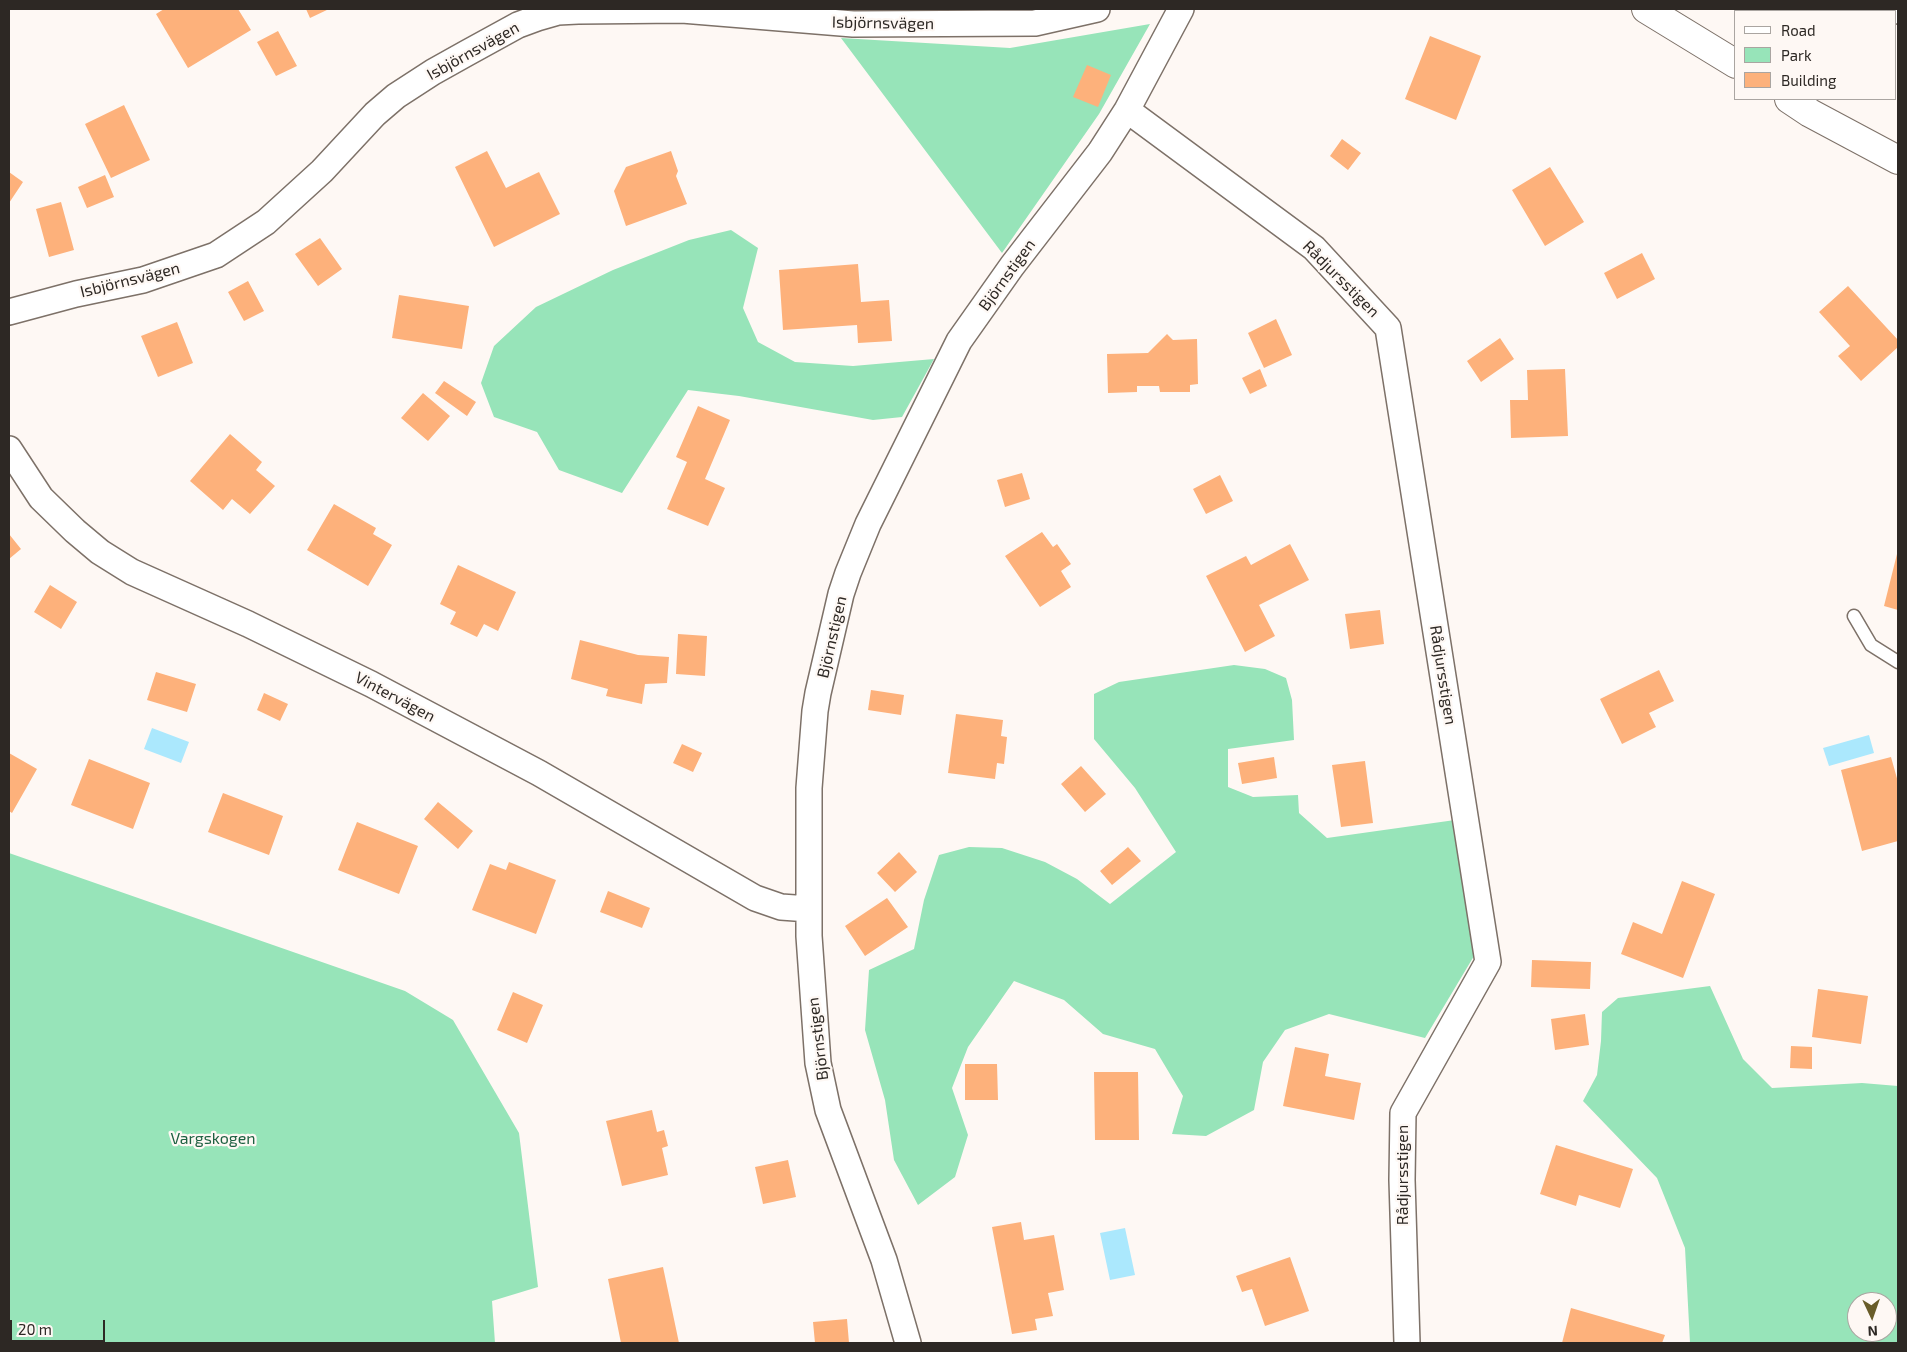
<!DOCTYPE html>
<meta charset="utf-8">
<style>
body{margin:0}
#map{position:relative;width:1907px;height:1352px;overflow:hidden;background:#fef8f4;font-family:"Exo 2",sans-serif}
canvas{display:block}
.frame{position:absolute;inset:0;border:10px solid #2d2824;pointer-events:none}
.legend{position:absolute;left:1734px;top:10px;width:162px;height:90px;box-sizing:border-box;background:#fef8f4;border:1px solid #aaa5a1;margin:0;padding:6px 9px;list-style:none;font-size:15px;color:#2d2824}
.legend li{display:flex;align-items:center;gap:10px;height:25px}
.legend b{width:25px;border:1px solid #aaa5a1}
.north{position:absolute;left:1847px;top:1292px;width:50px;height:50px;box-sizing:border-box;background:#fef8f4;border:1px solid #aaa5a1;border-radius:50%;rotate:177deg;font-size:14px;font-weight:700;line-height:20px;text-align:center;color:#2d2824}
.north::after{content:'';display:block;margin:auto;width:18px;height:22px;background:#695c29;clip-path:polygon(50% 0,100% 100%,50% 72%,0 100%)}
.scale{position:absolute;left:10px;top:1320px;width:95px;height:22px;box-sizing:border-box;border:2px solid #2d2824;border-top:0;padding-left:6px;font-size:15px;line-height:18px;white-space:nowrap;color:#2d2824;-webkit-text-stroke:4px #fef8f4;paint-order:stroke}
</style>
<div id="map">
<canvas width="1907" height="1352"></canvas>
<div class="frame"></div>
<ul class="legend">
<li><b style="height:6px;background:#fff"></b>Road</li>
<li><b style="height:14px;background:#97e4b9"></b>Park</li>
<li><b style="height:14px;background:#fdb17b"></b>Building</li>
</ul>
<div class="north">N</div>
<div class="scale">20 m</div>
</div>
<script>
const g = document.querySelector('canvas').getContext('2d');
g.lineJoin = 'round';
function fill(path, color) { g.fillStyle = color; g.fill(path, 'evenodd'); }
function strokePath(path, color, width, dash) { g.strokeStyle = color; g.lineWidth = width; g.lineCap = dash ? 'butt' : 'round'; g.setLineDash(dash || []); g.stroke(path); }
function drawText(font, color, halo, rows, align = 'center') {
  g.font = font + ' "Exo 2",sans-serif'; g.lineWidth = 4.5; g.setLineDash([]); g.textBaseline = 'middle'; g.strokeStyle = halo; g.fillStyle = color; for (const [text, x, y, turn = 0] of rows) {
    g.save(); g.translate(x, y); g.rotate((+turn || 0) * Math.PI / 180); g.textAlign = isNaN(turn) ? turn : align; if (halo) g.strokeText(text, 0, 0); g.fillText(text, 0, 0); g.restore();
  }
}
fill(new Path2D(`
 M1150,24L1099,114L1002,253L841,38L1010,48Z
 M731,230L758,248L743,308L758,342L795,362L853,366L934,359L902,417L873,420L739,396L688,390L622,493L559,470L537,432L494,417L481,383L494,346L536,307L613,270L689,240Z
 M1234,665L1265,669L1286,678L1292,700L1294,740L1228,749V787L1253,797L1298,795L1299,813L1327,838L1455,820L1474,956L1425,1038L1329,1014L1285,1030L1263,1062L1254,1110L1206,1136L1172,1134L1183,1096L1155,1049L1103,1034L1064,1000L1014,981L968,1047L952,1088L968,1135L955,1177L918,1205L894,1160L885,1100L865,1030L869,970L914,949L924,900L939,855L969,847L1002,848L1045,862L1077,879L1110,904L1176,852L1135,788L1094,739V694L1119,682Z
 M9,853L405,991L453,1020L519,1133L538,1287L492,1301L495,1343H9Z
 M1710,986L1743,1059L1772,1088L1862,1083L1898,1086V1343H1690L1685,1248L1657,1178L1583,1101L1597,1075L1601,1041L1602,1012L1618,998ZM1857,1302H1887V1332H1857Z`), '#97e4b9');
fill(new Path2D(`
 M152,728L189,742L181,763L144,749Z
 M1869,735L1874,753L1829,766L1823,748Z
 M1125,1228L1135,1275L1110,1280L1100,1233Z`), '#abe8fd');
fill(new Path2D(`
 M164,9H238L251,30L188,68L156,14Z
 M306,9H329L310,18Z
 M278,31L297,66L276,76L257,42Z
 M1430,36L1481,56L1456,120L1405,99Z
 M1087,65L1111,75L1098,107L1073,97Z
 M124,105L150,160L111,178L85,124Z
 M1342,139L1361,153L1348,170L1330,156Z
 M487,151L506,188L539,172L560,214L494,247L455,167Z
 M671,151L678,171L676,176L687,204L626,226L614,191L626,167Z
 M1550,167L1584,222L1545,246L1512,190Z
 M9,172L23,182L9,203Z
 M105,175L114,197L87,208L78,187Z
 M61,202L74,250L49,257L36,209Z
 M320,238L342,269L318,286L295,254Z
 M1642,253L1655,279L1617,299L1604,273Z
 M858,264L861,302L889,300L892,341L858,343L857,325L783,330L779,270Z
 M248,281L264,311L244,321L228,292Z
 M1848,286L1898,340V347L1861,381L1838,356L1850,346L1819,312Z
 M399,295L469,306L462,349L392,338Z
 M1276,319L1292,355L1264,368L1248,333Z
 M177,322L193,363L158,377L141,336Z
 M1167,334L1173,340L1197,339L1198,384L1190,385V392H1160L1159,386H1137V392L1108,393L1107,354L1148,353Z
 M1500,338L1514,359L1481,382L1467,361Z
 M1260,369L1267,386L1250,394L1242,378Z
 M1565,369L1568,436L1511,438L1510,400H1528L1527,370Z
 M444,381L476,402L467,416L435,393Z
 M423,393L450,416L428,441L401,418Z
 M698,406L730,420L705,479L725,488L708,526L667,509L687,462L676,457Z
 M230,434L262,462L256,470L275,486L250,514L232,499L223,510L190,481Z
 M1022,473L1030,499L1005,507L997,480Z
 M1220,475L1233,501L1206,514L1193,489Z
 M334,504L376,528L373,534L392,545L368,586L307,550Z
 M1042,532L1053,547L1057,544L1071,564L1061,571L1071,587L1040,607L1005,556Z
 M9,534L21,549L9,559Z
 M1290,544L1309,580L1259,605L1275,636L1245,652L1206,576L1246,556L1251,565Z
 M1898,550V610L1884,606Z
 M458,565L516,592L498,631L484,624L477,637L450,624L456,612L440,604Z
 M50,585L77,602L61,629L34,612Z
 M1380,610L1384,644L1350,649L1345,614Z
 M678,634L707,636L705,676L676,674Z
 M580,640L638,655L669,657L667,683L645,684L642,704L606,696L608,689L571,679Z
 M1659,670L1674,701L1649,713L1656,727L1622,744L1600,699Z
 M156,672L196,684L187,712L147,700Z
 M871,690L904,695L901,715L868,710Z
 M264,693L288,704L280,721L257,710Z
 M956,714L1003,720L1001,736L1007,737L1004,764L997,763L995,779L948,773Z
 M682,744L702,753L693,772L673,763Z
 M9,753L37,769L12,813L9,811Z
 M1274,757L1277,778L1242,784L1238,763Z
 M1891,757L1898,782V841L1862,851L1841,770Z
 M89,759L150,783L133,829L71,805Z
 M1365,761L1373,823L1341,827L1332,765Z
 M1081,766L1106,794L1085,812L1061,784Z
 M223,793L283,816L269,855L208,832Z
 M438,802L473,831L458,849L424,819Z
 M357,822L418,846L399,894L338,870Z
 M1128,847L1141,861L1112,885L1100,871Z
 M899,852L917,872L895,892L877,873Z
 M509,862L556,880L536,934L472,910L490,864L506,870Z
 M1682,881L1715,894L1683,978L1621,954L1633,922L1662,934Z
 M608,891L650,908L642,928L600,912Z
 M887,898L908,927L865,956L845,926Z
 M1532,960L1591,962L1590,989L1531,987Z
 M1818,989L1868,996L1861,1044L1812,1037Z
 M513,992L543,1005L527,1043L497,1030Z
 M1585,1014L1589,1045L1555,1050L1551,1019Z
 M1791,1046L1812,1047V1069L1790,1068Z
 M1295,1047L1329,1054L1325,1076L1361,1083L1354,1120L1283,1106Z
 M965,1064H997L998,1100H965Z
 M1094,1072H1138L1139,1140H1095Z
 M652,1110L657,1132L664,1130L668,1146L662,1148L668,1175L622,1186L606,1121Z
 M1556,1145L1633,1169L1620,1208L1579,1195L1576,1206L1540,1194Z
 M788,1160L796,1197L763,1204L755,1167Z
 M1021,1222L1024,1240L1054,1235L1064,1290L1048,1293L1053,1316L1035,1319L1037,1330L1012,1334L992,1227Z
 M1290,1257L1309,1311L1265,1326L1252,1289L1242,1292L1236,1276Z
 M663,1267L679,1343H621L608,1279Z
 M1571,1308L1665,1335L1662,1343H1562Z
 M847,1319L849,1343H815L813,1322Z`), '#fdb17b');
const lane = new Path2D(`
 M1854,616L1871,645L1898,662`);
const street = new Path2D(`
 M1895,11L1898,9
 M1127,110L1314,248L1388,328L1488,962L1403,1113L1402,1180L1407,1343
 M9,312L76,294L143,280L216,255L266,222L322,171L375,114L396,96L433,72L467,53L518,25L537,18L558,12L578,11L682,10L853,24L1035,23L1097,9
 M9,449L41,498L75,531L100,552L132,572L248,624L371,684L539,773L755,898L781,907L809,909
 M908,1343L884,1260L828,1110L818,1063L809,936V788L815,711L818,693L841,594L848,573L868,524L959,341L1012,266L1100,152L1127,110L1181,9`);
const secondary = new Path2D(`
 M1646,9L1736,64
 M1789,99L1810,113L1898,160`);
strokePath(lane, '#7d7168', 15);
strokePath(street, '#7d7168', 28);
strokePath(secondary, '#7d7168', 30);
strokePath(lane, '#fff', 12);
strokePath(street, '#fff', 25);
strokePath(secondary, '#fff', 28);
drawText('16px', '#2d2824', '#fef8f4', [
 ["Isbjörnsvägen",883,23,1],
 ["Isbjörnsvägen",473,51,-29],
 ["Björnstigen",1007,275,-54],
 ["Rådjursstigen",1341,279,45],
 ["Isbjörnsvägen",130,280,-14],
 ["Björnstigen",832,637,-77],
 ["Rådjursstigen",1443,675,81],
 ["Vintervägen",395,697,28],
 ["Björnstigen",818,1039,-97],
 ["Rådjursstigen",1403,1175,-90]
]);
drawText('16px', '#1d6041', '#fef8f4', [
 ["Vargskogen",213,1139]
]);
</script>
